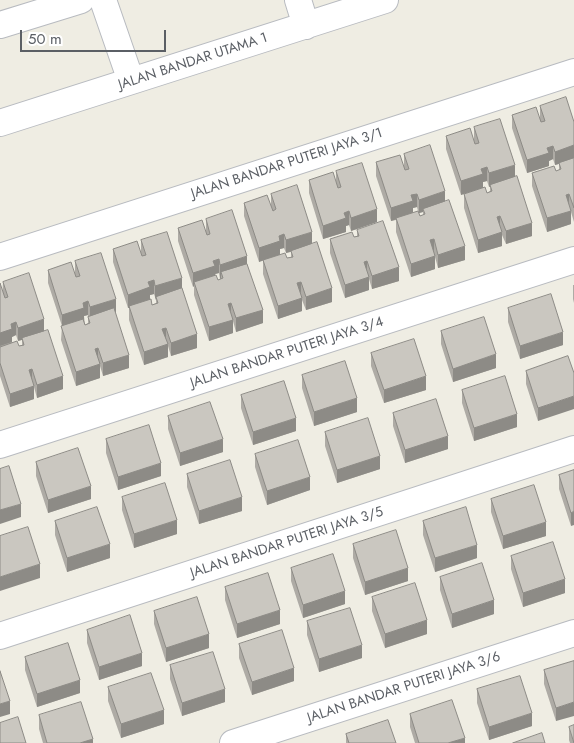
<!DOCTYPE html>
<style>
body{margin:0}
#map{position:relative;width:574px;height:743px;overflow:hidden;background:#efede3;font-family:Jost,sans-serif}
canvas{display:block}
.scale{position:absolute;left:20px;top:30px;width:146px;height:22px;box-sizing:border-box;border:2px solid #5b5f65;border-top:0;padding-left:6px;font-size:15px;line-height:18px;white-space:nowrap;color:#5b5f65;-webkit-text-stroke:4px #fff;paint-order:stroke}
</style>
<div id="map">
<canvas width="574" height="743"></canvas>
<div class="scale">50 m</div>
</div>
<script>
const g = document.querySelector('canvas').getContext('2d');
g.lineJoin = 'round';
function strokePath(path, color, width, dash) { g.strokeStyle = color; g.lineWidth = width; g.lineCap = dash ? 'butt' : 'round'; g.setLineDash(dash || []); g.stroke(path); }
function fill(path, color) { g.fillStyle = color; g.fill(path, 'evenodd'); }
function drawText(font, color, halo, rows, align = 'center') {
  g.font = font + ' Jost,sans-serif'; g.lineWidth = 4; g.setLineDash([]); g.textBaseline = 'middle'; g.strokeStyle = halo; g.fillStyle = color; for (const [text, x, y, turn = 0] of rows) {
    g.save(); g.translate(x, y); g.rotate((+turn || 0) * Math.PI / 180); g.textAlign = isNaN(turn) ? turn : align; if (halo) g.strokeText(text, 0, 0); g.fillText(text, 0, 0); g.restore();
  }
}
const minor = new Path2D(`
 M103,0L131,81
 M298,0L306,26
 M0,25L81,0
 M0,123L385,0
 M0,257L574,72
 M0,445L574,260
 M0,636L574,449
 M233,743L574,633`);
strokePath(minor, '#b8bbc0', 28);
strokePath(minor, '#fff', 26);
fill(new Path2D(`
 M540,106L574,122V222L571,212V224L547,232L532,186V173L556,171L559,170V164L555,165L553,159L549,161V166L527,173L512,128V115L540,117Z
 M474,127L515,177L532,236L506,244L502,235V246L478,253L464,208V194L487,193L490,191V186L489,187L487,181L483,182L461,195L446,149V136L474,139Z
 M404,154L445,202L465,260L438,268L435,257V269L411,277L396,232V220L391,221L376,176V162L404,165ZM417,207L418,211L413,213V208ZM423,212V215L420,216L419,213Z
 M336,171L377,222L351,231L349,225L346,226V232L323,239L309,193V180L336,182Z
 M271,194L312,243L332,302L306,310L302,300V311L278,319L263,274V260L287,258L291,257V252L286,253L284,248L280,249L259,262L244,216V203L271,205Z
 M206,219L247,264L263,323L236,332L233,321V333L209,341L194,295V286L193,287L178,241V228L206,231ZM219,273L220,279H221L218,280L215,274Z
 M357,230L399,281L372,289L369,279V290L345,298L330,253V239L354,237L357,236Z
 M141,240L182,288L197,348L171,356L168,346V357L144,365L129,320V308H128L113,262V249L141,251ZM154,294L156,300V303L152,305L150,300V295Z
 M75,261L116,312H115L129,368L103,376L100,366V378L76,386L61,340L62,326L48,283V270L75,272ZM88,315V323L85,325L84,316Z
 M3,282L44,331L63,389L37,398L34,387V399L10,407L0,376V347ZM16,335L18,341L22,340V345L19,346L12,342V337Z
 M573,285H574V303L573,299Z
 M508,308L563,345L520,359L508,322Z
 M441,331L496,368L453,382L441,344Z
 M371,353L426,390L384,403L371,366Z
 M568,356L538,421L526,384V371Z
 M302,375L357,412L314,426L302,388Z
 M462,390L517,427L474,441L462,403Z
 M241,395L296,431L253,445L241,408Z
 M393,413L448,449L405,463L393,426Z
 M168,416L223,452L180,466L168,429Z
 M325,432L380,469L337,483L325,446Z
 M106,439L161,476L118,490L106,453Z
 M255,454L310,490L267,505L255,467Z
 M36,462L91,499L48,513L36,476Z
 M574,470L571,526L559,489V475Z
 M187,474L242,511L199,524L187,487Z
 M122,497L177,534L134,548L122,510Z
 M491,499L546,536L503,549L491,512Z
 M55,521L110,558L67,572L55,535Z
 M423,521L477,558L435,572L423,535Z
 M353,544L408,581L365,595L353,558Z
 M511,556L565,593L523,607L511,569Z
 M291,568L345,604L303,618L291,581Z
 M440,577L494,614L452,628L440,590Z
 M225,587L280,624L237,638L225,600Z
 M372,597L427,634L385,648L372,611Z
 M154,611L209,648L166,662L154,624Z
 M307,621L362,658L319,672L307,635Z
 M87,630L142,666L99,680L87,643Z
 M239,644L294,681L252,695L239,658Z
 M25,657L80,693L37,707L25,670Z
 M574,661L556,721L544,684V670Z
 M170,665L225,702L182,716L170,679Z
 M108,687L164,724L121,738L108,701Z
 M477,689L532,726L489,740L477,703Z
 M410,714L465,743H415L410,727Z
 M39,715L93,743H43L39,729Z
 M569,727L574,743H570L569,740Z
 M346,734L396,743H346Z`), '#aeaba5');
fill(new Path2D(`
 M574,145V159L555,165V152Z
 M553,146V159L549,161V166L527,173V160L547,148Z
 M515,165V178L489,187V173Z
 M487,167V181L483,182V188L461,195V181L481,169Z
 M445,191V205L423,209V212L419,213V200Z
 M417,194V207L413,208V214L391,221V208L411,195Z
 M569,194V207L566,195Z
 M377,209V222L351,231V218Z
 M349,211V225L346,226V232L323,239V226L344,213Z
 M571,211V224L547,232V218Z
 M500,216V229L497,217Z
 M532,223V236L506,244V231Z
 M312,232V245L286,253V240Z
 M502,232V246L478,253V240Z
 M284,234V248L280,249V255L259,262V248L279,236Z
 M434,239V253L430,240Z
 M465,246V260L438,268V255Z
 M247,256V270L221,272V278L220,279V265Z
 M435,256V269L411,277V264Z
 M219,259V273L215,274V279L194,282V286L193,287V273L213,261Z
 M367,261V274L364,262Z
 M399,267V281L372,289V276Z
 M369,277V290L345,298V285Z
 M182,278V291L156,297L155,300V286Z
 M154,280V294L150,295V301L128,308V295L148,282Z
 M301,282V295L297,283Z
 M332,288V302L306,310V297Z
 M302,298V311L278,319V306Z
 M116,299V312L90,321V307Z
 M88,301V315L84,316V322L62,329V315L83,303Z
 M231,303V316L228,304Z
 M263,310V323L236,332V318Z
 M44,319V333L18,341V328Z
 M233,320V333L209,341V327Z
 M16,322V335L12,337V342L0,346V333L11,324Z
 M166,328V341L162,329Z
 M563,332V345L520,359V346Z
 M197,334V348L171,356V343Z
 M168,344V357L144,365V352Z
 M98,348V361L95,349Z
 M496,354V368L453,382V369Z
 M129,355V368L103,376V363Z
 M100,364V378L76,386V372Z
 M32,369V382L29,370Z
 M63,376V389L37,398V385Z
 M426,376V390L384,403V390Z
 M34,386V399L10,407V394Z
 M574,396V409L538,421V408Z
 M357,398V412L314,426V412Z
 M517,414V427L474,441V428Z
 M296,418V431L253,445V432Z
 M448,436V449L405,463V450Z
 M223,439V452L180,466V453Z
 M380,456V469L337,483V470Z
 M161,463V476L118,490V477Z
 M310,477V490L267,505V491Z
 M91,486V499L48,513V500Z
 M242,497V511L199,524V511Z
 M21,504V517L0,524V510Z
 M574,511V525L571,526V513Z
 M177,520V534L134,548V534Z
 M546,522V536L503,549V536Z
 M110,544V558L67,572V558Z
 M477,545V558L435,572V558Z
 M40,564V578L0,591V577Z
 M408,568V581L365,595V582Z
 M565,579V593L523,607V593Z
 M345,591V604L303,618V605Z
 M494,600V614L452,628V614Z
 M280,610V624L237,638V624Z
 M427,620V634L385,648V634Z
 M209,634V648L166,662V648Z
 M362,645V658L319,672V659Z
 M142,653V666L99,680V667Z
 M294,668V681L252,695V682Z
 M80,680V693L37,707V694Z
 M225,689V702L182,716V703Z
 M10,701V714L0,717V704Z
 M574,702V716L556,721V708Z
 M164,710V724L121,738V724Z
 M532,713V726L489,740V727Z
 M465,738V743H448Z
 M93,739V743H80Z`), '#8d8b86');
const building = new Path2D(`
 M566,97L574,122V145L555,152L553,146L547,148L549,153L527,160L512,115L536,107L541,122L545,121L540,106Z
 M500,119L515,165L489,173L487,167L481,169L483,174L461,181L446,136L470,128L475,144L479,143L474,127Z
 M430,145L445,191L419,200L417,194L411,195L413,201L391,208L376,162L400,155L405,170L409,169L404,154Z
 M574,158V208L569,194L566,195L571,211L547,218L532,173L554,166L556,171L561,169L559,163Z
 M362,163L377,209L351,218L349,211L344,213L346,218L323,226L309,180L333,172L338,188L341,187L336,171Z
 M517,176L532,223L506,231L500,216L497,217L502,232L478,240L464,194L485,187L487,193L492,191L490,185Z
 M297,185L312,232L286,240L284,234L279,236L280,241L259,248L244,203L267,195L273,211L276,209L271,194Z
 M449,200L465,246L438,255L434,239L430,240L435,256L411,264L396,218L418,211L420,216L425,214L423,209Z
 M232,210L247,256L220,265L219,259L213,261L215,266L193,273L178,228L202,220L207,235L210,234L206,219Z
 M383,221L399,267L372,276L367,261L364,262L369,277L345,285L330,239L352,232L354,237L359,236L357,230Z
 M167,232L182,278L155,286L154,280L148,282L150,287L128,295L113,249L137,241L142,256L146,255L141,240Z
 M317,242L332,288L306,297L301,282L297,283L302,298L278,306L263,260L285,253L287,258L293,257L291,251Z
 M101,253L116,299L90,307L88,301L83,303L84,308L62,315L48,270L71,262L76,277L80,276L75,261Z
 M247,264L263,310L236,318L231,303L228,304L233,320L209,327L194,282L216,275L218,280L223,278L221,272Z
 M29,273L44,319L18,328L16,322L11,324L12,329L0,333V283L5,298L8,297L3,282Z
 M182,288L197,334L171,343L166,328L162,329L168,344L144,352L129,306L151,299L152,305L158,303L156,297Z
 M551,294L563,332L520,346L508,308Z
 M114,308L129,355L103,363L98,348L95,349L100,364L76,372L61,326L83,319L85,325L90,323L88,317Z
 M484,317L496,354L453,369L441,331Z
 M48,330L63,376L37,385L32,369L29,370L34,386L10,394L0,363V347L17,341L19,346L24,345L22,338Z
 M414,339L426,376L384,390L371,353Z
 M568,356L574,373V396L538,408L526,371Z
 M345,361L357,398L314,412L302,375Z
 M505,376L517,414L474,428L462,390Z
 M284,381L296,418L253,432L241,395Z
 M436,399L448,436L405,450L393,413Z
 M210,402L223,439L180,453L168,416Z
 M368,418L380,456L337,470L325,432Z
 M149,425L161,463L118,477L106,439Z
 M298,440L310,477L267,491L255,454Z
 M78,448L91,486L48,500L36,462Z
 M230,460L242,497L199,511L187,474Z
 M9,466L21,504L0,510V469Z
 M574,470V511L571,513L559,475Z
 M165,483L177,520L134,534L122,497Z
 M534,485L546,522L503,536L491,499Z
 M97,507L110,544L67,558L55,521Z
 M466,507L477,545L435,558L423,521Z
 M28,527L40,564L0,577V536Z
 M396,530L408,568L365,582L353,544Z
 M553,542L565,579L523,593L511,556Z
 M333,554L345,591L303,605L291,568Z
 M482,563L494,600L452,614L440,577Z
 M268,573L280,610L237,624L225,587Z
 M415,583L427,620L385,634L372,597Z
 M197,597L209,634L166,648L154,611Z
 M350,608L362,645L319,659L307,621Z
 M130,615L142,653L99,667L87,630Z
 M282,630L294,668L252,682L239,644Z
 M68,643L80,680L37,694L25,657Z
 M213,652L225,689L182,703L170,665Z
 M574,661V702L556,708L544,670Z
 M0,671L10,701L0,704Z
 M151,673L164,710L121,724L108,687Z
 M520,676L532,713L489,727L477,689Z
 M452,700L465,738L448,743H419L410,714Z
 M81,702L93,739L80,743H47L39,715Z
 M18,717L26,743H0V723Z
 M388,720L396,743H349L346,734Z
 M574,725V743L569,727Z
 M542,733L545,743H513Z`);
fill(building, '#cac7c0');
strokePath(building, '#8d8b86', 1);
drawText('14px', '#5b5f65', '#fff', [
 ["JALAN BANDAR UTAMA 1",193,62,-18],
 ["JALAN BANDAR PUTERI JAYA 3/1",287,164,-18],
 ["JALAN BANDAR PUTERI JAYA 3/4",287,353,-18],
 ["JALAN BANDAR PUTERI JAYA 3/5",287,543,-18],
 ["JALAN BANDAR PUTERI JAYA 3/6",404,688,-18]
]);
</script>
